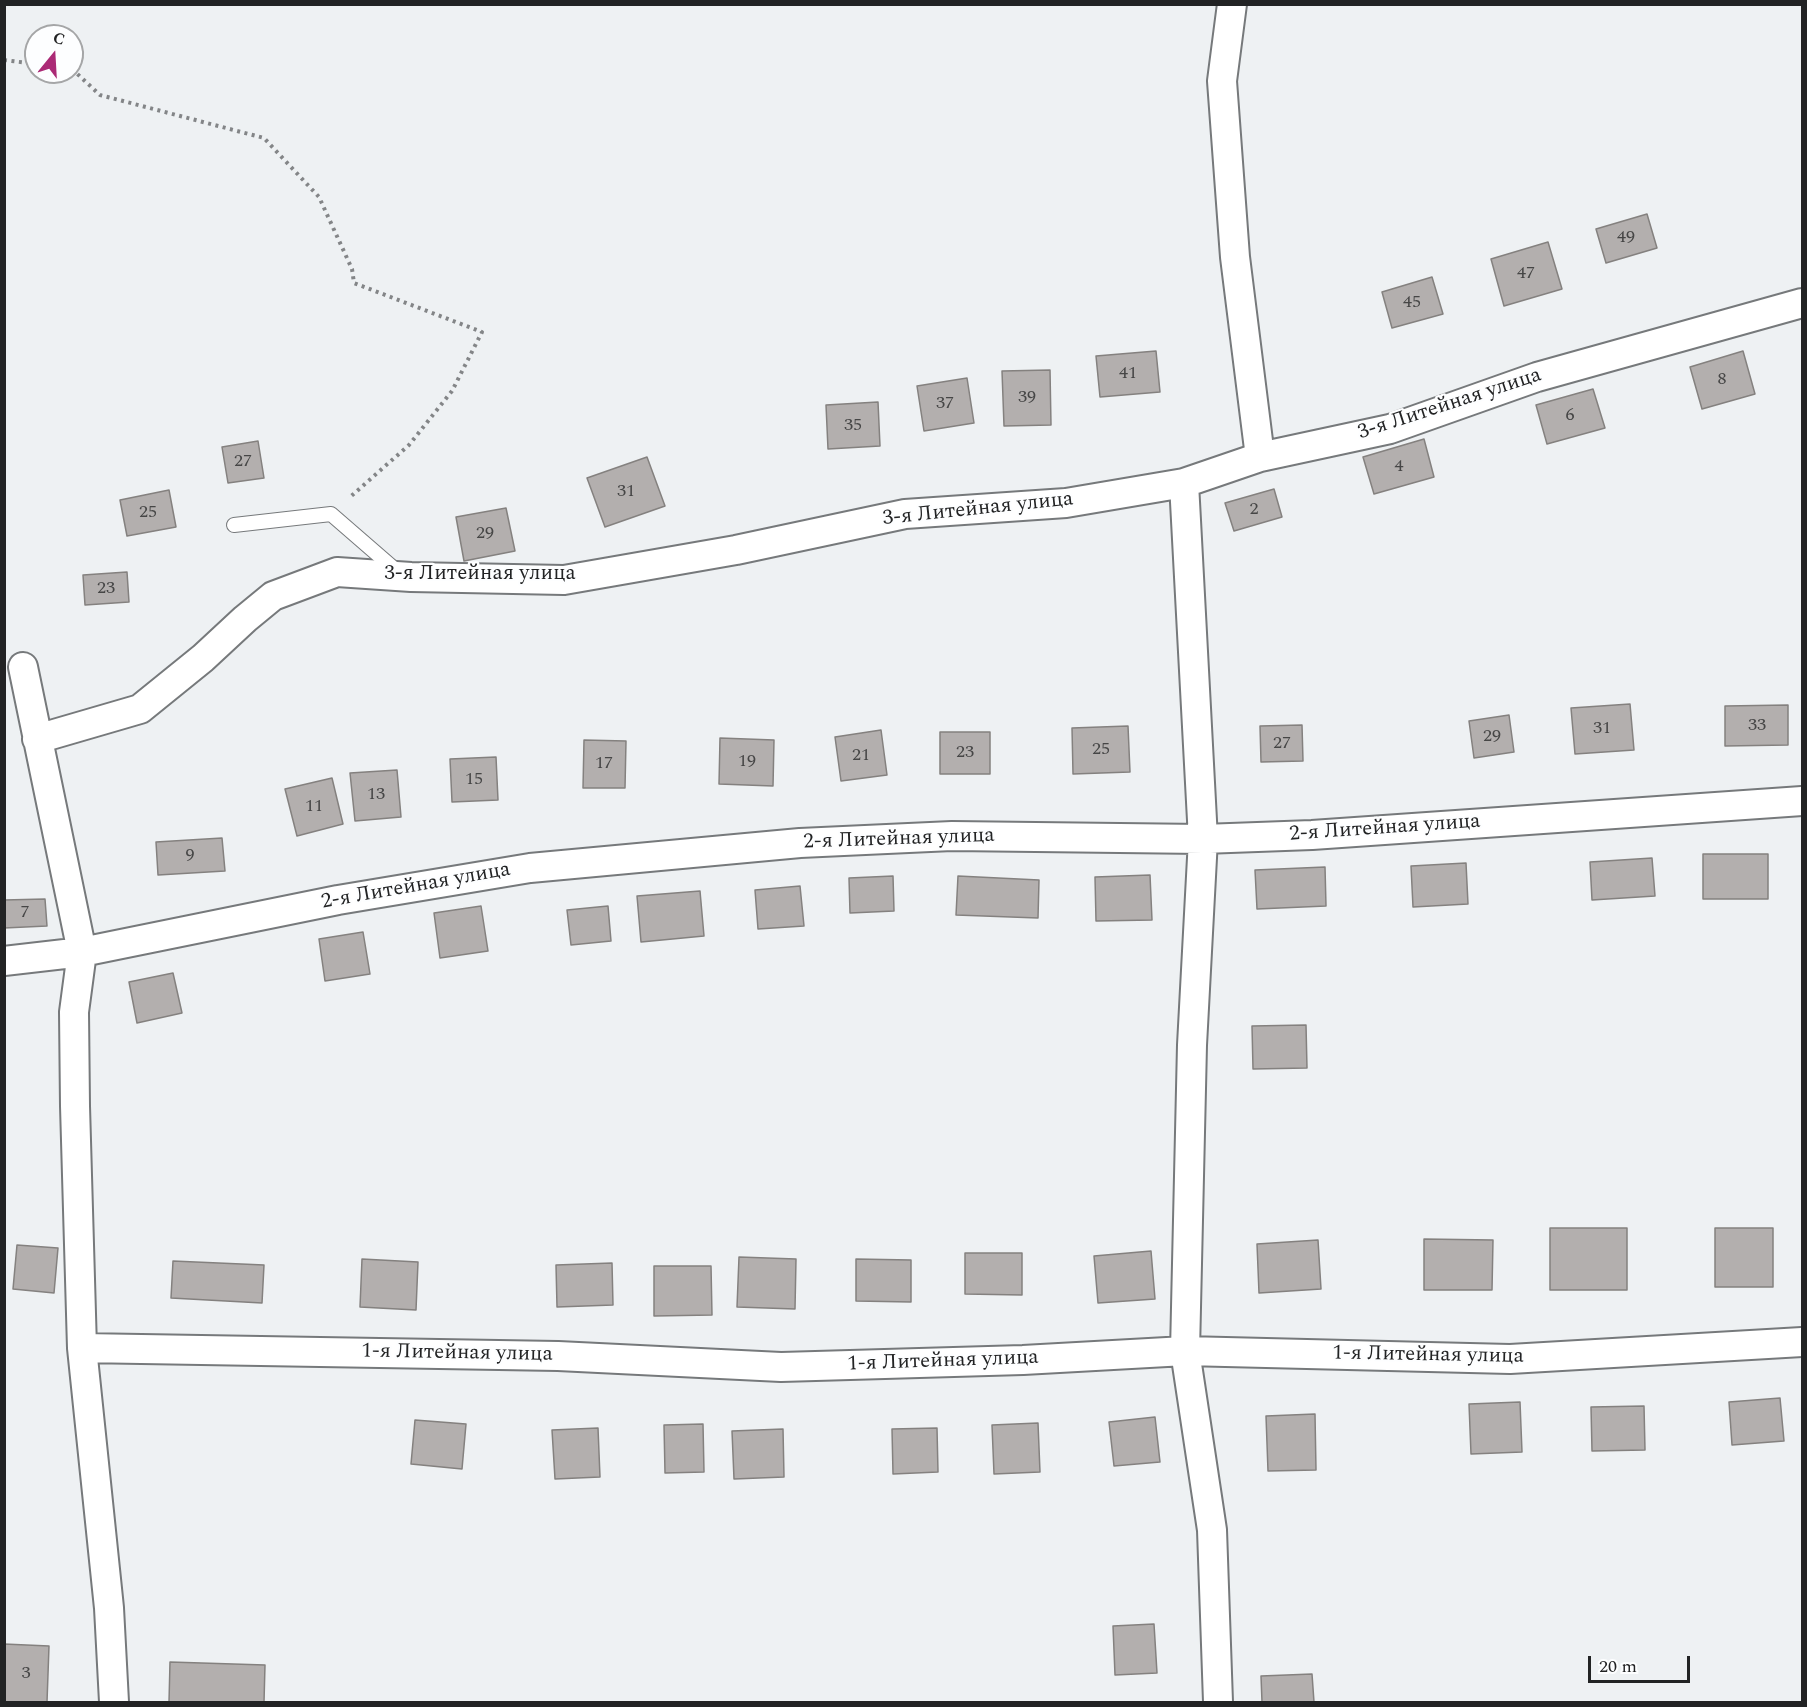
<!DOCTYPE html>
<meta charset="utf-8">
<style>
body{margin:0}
#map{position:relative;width:1807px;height:1707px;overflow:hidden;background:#eef1f3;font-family:Spectral,serif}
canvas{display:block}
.frame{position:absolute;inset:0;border:6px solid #222324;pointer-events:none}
.north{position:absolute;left:24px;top:24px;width:60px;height:60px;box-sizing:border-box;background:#fdfeff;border:2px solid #a5a6a7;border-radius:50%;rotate:18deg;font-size:16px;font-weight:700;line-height:24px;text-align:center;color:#222324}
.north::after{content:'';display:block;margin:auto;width:21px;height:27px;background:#ab2a76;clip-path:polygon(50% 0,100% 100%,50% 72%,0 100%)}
.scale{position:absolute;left:1588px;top:1656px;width:102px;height:27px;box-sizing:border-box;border:3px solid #222324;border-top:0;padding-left:8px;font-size:18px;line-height:21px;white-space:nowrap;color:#222324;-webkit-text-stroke:4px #fdfeff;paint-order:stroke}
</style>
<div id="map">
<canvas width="1807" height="1707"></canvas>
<div class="frame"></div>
<div class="north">С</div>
<div class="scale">20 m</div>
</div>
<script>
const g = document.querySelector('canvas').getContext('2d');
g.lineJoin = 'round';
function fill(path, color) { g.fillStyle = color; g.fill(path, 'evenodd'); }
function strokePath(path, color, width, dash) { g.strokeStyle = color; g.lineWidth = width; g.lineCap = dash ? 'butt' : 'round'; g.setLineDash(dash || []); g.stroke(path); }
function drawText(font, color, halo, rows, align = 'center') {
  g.font = font + ' Spectral,serif'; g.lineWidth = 4.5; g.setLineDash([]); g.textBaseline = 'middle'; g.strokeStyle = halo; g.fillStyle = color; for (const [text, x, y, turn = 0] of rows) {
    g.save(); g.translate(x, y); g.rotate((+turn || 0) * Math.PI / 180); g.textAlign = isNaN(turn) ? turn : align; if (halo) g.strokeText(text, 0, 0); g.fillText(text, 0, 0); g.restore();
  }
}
const building = new Path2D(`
 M1647,214L1657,248L1606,263L1596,229Z
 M1548,242L1562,289L1504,306L1491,259Z
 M1432,277L1443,314L1392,328L1382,292Z
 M1156,351L1160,392L1100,397L1096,356Z
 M1743,351L1755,394L1702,409L1690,367Z
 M1050,370L1051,425L1004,426L1002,371Z
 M967,378L974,423L924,431L917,386Z
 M1593,389L1605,428L1547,444L1536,405Z
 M878,402L880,446L828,449L826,405Z
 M1424,439L1434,477L1374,494L1363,457Z
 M258,441L264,478L228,483L222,447Z
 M647,457L665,506L605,527L587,478Z
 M1274,489L1282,517L1234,531L1225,503Z
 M169,490L176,527L127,536L120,500Z
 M506,508L515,551L464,561L456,517Z
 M127,572L129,602L85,605L83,575Z
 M1630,704L1634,750L1575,754L1571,708Z
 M1788,705V745L1725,746V706Z
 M1509,715L1514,752L1474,758L1469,721Z
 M1302,725L1303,761L1261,762L1260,726Z
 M1128,726L1130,772L1073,774L1072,728Z
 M881,730L887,775L841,781L835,737Z
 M940,732H990V774H940Z
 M720,738L774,740L773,786L719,784Z
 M584,740L626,741L625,788H583Z
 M496,757L498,800L452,802L450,759Z
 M397,770L401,817L355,821L350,773Z
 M332,778L343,824L297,836L285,789Z
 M222,838L225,871L158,875L156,842Z
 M1703,854H1768V899H1703Z
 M1652,858L1655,896L1592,900L1590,862Z
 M1466,863L1468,904L1413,907L1411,866Z
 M1325,867L1326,906L1257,909L1255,870Z
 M1150,875L1152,920L1096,921L1095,877Z
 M893,876L894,911L850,913L849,878Z
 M958,876L1039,880L1038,918L956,915Z
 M800,886L804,926L758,929L755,890Z
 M700,891L704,936L641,942L637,896Z
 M45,899L47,926L4,928V900Z
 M481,906L488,951L440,958L434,913Z
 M608,906L611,941L571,945L567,910Z
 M363,932L370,974L325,981L319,939Z
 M173,973L182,1013L137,1023L129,982Z
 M1306,1025L1307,1068L1253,1069L1252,1026Z
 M1550,1228H1627V1290H1550Z
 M1715,1228H1773V1287H1715Z
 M1424,1239L1493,1240L1492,1290H1424Z
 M1318,1240L1321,1289L1259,1293L1257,1244Z
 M17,1245L58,1248L54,1293L13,1289Z
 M1151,1251L1155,1299L1098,1303L1094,1256Z
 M965,1253H1022V1295L965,1294Z
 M739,1257L796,1259L795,1309L737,1307Z
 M362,1259L418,1262L416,1310L360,1307Z
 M856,1259L911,1260V1302L856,1301Z
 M173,1261L264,1265L262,1303L171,1298Z
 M612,1263L613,1305L557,1307L556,1265Z
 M654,1266H711L712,1315L654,1316Z
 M1780,1398L1784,1441L1732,1445L1729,1402Z
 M1520,1402L1522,1452L1471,1454L1469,1404Z
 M1644,1406L1645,1450L1592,1451L1591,1407Z
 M1315,1414L1316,1470L1268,1471L1266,1416Z
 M1155,1417L1160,1462L1114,1466L1109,1422Z
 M415,1420L466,1424L462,1469L411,1464Z
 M1038,1423L1040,1472L994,1474L992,1425Z
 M703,1424L704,1472L665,1473L664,1425Z
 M598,1428L600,1477L555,1479L552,1430Z
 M937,1428L938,1472L893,1474L892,1429Z
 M783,1429L784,1477L734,1479L732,1431Z
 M1154,1624L1157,1673L1115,1675L1113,1626Z
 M4,1644L49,1646L47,1702H4Z
 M170,1662L265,1665L264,1702H169Z
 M1312,1674L1314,1702H1262L1261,1676Z`);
fill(building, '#b3afae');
strokePath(building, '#84817f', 1.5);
const service = new Path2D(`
 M234,525L331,514L399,573`);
const minor = new Path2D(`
 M1232,4L1222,81L1235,257L1260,457
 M1184,483L1203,839L1192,1045L1185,1351L1212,1530L1218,1702
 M23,667L82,952L74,1012L75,1106L82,1348L109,1608L114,1702
 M37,739L140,709L203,658L245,619L273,596L337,572L411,577L564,580L736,550L905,514L1066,503L1184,483L1260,457L1390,429L1537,377L1802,303
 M4,961L82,952L338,900L530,868L800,843L952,836L1203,839L1312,835L1802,801
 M82,1348L558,1356L781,1367L1023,1360L1185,1351L1510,1359L1802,1342`);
strokePath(service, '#76797b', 16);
strokePath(minor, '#76797b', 32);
strokePath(new Path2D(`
 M4,60L36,64
 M72,69L100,95L264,138L319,197L352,269L354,283L482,332L452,391L409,445L349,498
 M64,1702V1701`), '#838587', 4, [3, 4.5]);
strokePath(service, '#fff', 14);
strokePath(minor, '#fff', 28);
drawText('18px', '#464646', null, [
 ["49",1626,238],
 ["47",1526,274],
 ["45",1412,303],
 ["41",1128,374],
 ["8",1722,380],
 ["39",1027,398],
 ["37",945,404],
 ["6",1570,416],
 ["35",853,426],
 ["27",243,462],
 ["4",1399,467],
 ["31",626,492],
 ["2",1254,510],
 ["25",148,513],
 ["29",485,534],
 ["23",106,589],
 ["33",1757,726],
 ["31",1602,729],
 ["29",1492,737],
 ["27",1282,744],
 ["25",1101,750],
 ["23",965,753],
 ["21",861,756],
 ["19",747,762],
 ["17",604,764],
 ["15",474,780],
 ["13",376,795],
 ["11",314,807],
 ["9",190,856],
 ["7",25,913],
 ["3",26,1674]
]);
drawText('21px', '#222324', '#fdfeff', [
 ["3-я Литейная улица",1450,405,-18],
 ["3-я Литейная улица",978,510,-6],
 ["3-я Литейная улица",480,575],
 ["2-я Литейная улица",1385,829,-4],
 ["2-я Литейная улица",899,840,-2],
 ["2-я Литейная улица",416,887,-10],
 ["1-я Литейная улица",457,1354,1],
 ["1-я Литейная улица",1428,1356,1],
 ["1-я Литейная улица",943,1362,-2]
]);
</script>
